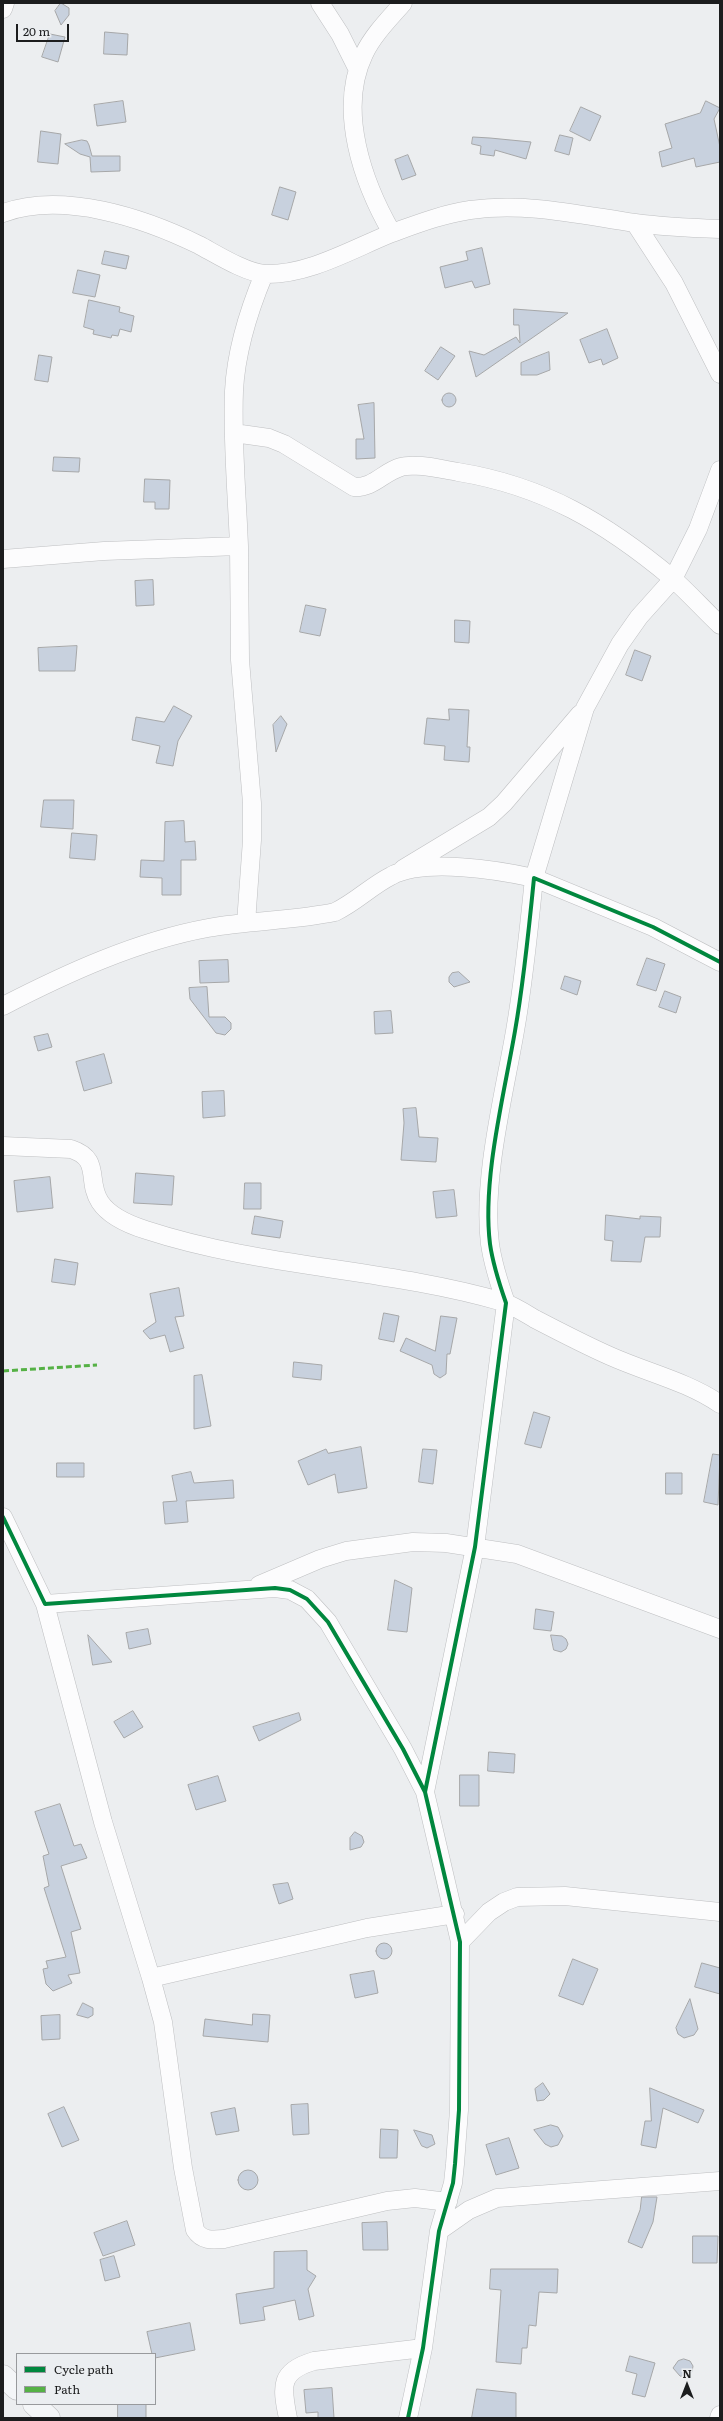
<!DOCTYPE html>
<style>
body{margin:0}
#map{position:relative;width:723px;height:2421px;overflow:hidden;background:#eceef0;font-family:Literata,serif}
canvas{display:block}
.frame{position:absolute;inset:0;border:4px solid #1c1d1e;pointer-events:none}
.legend{position:absolute;left:16px;top:2353px;width:140px;height:52px;box-sizing:border-box;background:#ebeef1;border:1px solid #989a9d;margin:0;padding:5px 7px;list-style:none;font-size:12px;color:#1c1d1e}
.legend li{display:flex;align-items:center;gap:8px;height:20px}
.legend b{width:20px;border:1px solid #989a9d}
.north{position:absolute;left:667px;top:2365px;width:40px;height:40px;-webkit-text-stroke:3px #ebeef1;paint-order:stroke;rotate:0deg;font-size:11px;font-weight:700;line-height:16px;text-align:center;color:#1c1d1e}
.north::after{content:'';display:block;margin:auto;width:14px;height:18px;background:#1c1d1e;clip-path:polygon(50% 0,100% 100%,50% 72%,0 100%)}
.scale{position:absolute;left:16px;top:24px;width:53px;height:18px;box-sizing:border-box;border:2px solid #1c1d1e;border-top:0;padding-left:5px;font-size:12px;line-height:14px;white-space:nowrap;color:#1c1d1e;-webkit-text-stroke:3px #ebeef1;paint-order:stroke}
</style>
<div id="map">
<canvas width="723" height="2421"></canvas>
<div class="frame"></div>
<ul class="legend">
<li><b style="height:5px;background:#00873e"></b>Cycle path</li>
<li><b style="height:5px;background:#55b145"></b>Path</li>
</ul>
<div class="north">N</div>
<div class="scale">20 m</div>
</div>
<script>
const g = document.querySelector('canvas').getContext('2d');
g.lineJoin = 'round';
function fill(path, color) { g.fillStyle = color; g.fill(path, 'evenodd'); }
function strokePath(path, color, width, dash) { g.strokeStyle = color; g.lineWidth = width; g.lineCap = dash ? 'butt' : 'round'; g.setLineDash(dash || []); g.stroke(path); }
const building = new Path2D(`
 M61,3L69,8V15L61,25L55,11Z
 M105,32L128,34L127,55L104,54Z
 M50,34L65,37L58,62L42,57Z
 M123,101L126,122L97,126L94,105Z
 M706,101L720,108L714,119L720,147V162L696,167L694,158L662,167L659,152L672,148L665,124L700,113Z
 M581,107L601,116L590,141L570,131Z
 M41,131L61,134L58,164L38,162Z
 M560,135L573,138L569,155L555,151Z
 M473,137L490,138L531,142L526,159L495,150L494,156L480,154L481,146L472,144Z
 M82,140L87,141L89,145L92,156H120V171L91,172L90,157L80,154L65,144Z
 M408,155L416,175L402,180L395,160Z
 M280,187L296,192L288,220L272,215Z
 M482,248L490,284L475,288L472,281L445,288L440,267L468,260L466,252Z
 M105,251L129,256L126,269L102,264Z
 M78,270L100,275L95,297L73,293Z
 M89,300L120,307L119,312L134,316L131,332L120,329L118,336L112,335L111,338L93,334L94,330L84,327Z
 M514,309L568,313L476,377L469,351L484,355L516,337L520,343L519,325H514Z
 M607,329L618,358L603,365L601,359L589,363L580,340Z
 M441,347L455,356L438,380L425,371Z
 M549,352L550,370L537,375H521V363Z
 M39,355L52,357L48,382L35,380Z
 M442 400a7 7 0 1 1 14 0a7 7 0 1 1-14 0Z
 M374,403L375,458L356,459V439H364L358,405Z
 M54,457L80,458L79,472L53,471Z
 M145,479L170,480L169,509H155V502H144Z
 M153,580L154,605L136,606L135,581Z
 M306,605L326,609L320,636L300,632Z
 M455,620L470,621L469,643L455,642Z
 M77,646L75,671H39L38,648Z
 M635,650L651,656L642,681L626,675Z
 M174,706L192,716L178,741L173,766L156,763L160,746L132,740L136,717L164,722Z
 M449,709L469,710L467,747H470L469,762L444,760L445,746L424,744L427,718L449,720Z
 M281,716L287,724L276,752L273,725Z
 M44,800H74L73,829L41,827Z
 M184,821L185,842L195,841L196,860H181V895H162V878L140,877L141,860L164,861L165,822Z
 M72,833L97,835L95,860L70,858Z
 M647,958L665,964L656,991L637,985Z
 M228,960L229,982L200,983L199,961Z
 M459,972L470,982L454,987L449,982V977L452,973Z
 M565,976L581,981L577,995L561,989Z
 M207,987L209,1017H225L231,1023V1029L225,1035L216,1033L190,999L189,988Z
 M665,991L681,997L676,1013L659,1007Z
 M391,1011L393,1033L375,1034L374,1012Z
 M48,1034L52,1047L38,1051L34,1037Z
 M104,1054L112,1083L84,1091L76,1062Z
 M224,1091L225,1116L203,1118L202,1092Z
 M416,1108L419,1137L438,1138L436,1162L401,1160L404,1123L403,1109Z
 M136,1173L174,1176L172,1205L134,1203Z
 M50,1177L53,1208L17,1212L14,1181Z
 M245,1183H261V1209H244Z
 M454,1190L457,1216L436,1218L433,1192Z
 M606,1215L640,1219V1216L661,1217L660,1237H645L641,1262L611,1261L613,1241L605,1240Z
 M255,1216L283,1221L280,1238L252,1234Z
 M55,1259L78,1263L75,1285L52,1282Z
 M179,1288L184,1316L175,1317L184,1348L170,1352L165,1335L150,1339L143,1331L156,1322L150,1294Z
 M384,1313L399,1316L394,1342L379,1339Z
 M441,1316L457,1318L450,1354H447L446,1374L440,1378L434,1374L432,1365L400,1351L406,1338L435,1351Z
 M294,1362L322,1365L321,1380L293,1377Z
 M202,1375L211,1426L194,1429V1376Z
 M534,1412L550,1417L541,1448L525,1444Z
 M361,1447L367,1488L338,1493L335,1474L308,1485L298,1461L326,1449L328,1453Z
 M423,1449L437,1450L433,1484L419,1482Z
 M713,1454L720,1455L718,1505L704,1502Z
 M57,1463H84V1477H57Z
 M191,1472L194,1483L233,1480L234,1498L186,1501L188,1522L165,1524L163,1502L177,1501L172,1476Z
 M666,1473H682V1494H666Z
 M395,1580L412,1588L407,1632L388,1630Z
 M536,1609L554,1612L551,1631L534,1629Z
 M148,1629L151,1644L129,1649L126,1633Z
 M88,1635L112,1662L93,1665Z
 M551,1635L562,1636L566,1639L568,1644L566,1649L561,1652L554,1650Z
 M133,1711L143,1727L124,1738L114,1722Z
 M299,1713L301,1720L259,1741L253,1727Z
 M489,1752L515,1754L514,1773L488,1771Z
 M460,1775H479V1806H460Z
 M218,1776L226,1801L196,1810L188,1785Z
 M60,1804L74,1846L81,1844L87,1858L61,1866L81,1929L71,1932L80,1973L68,1975L72,1983L53,1991L46,1984L43,1969L48,1968L46,1961L66,1957L44,1888L49,1886L43,1856L49,1854L35,1812Z
 M355,1832L362,1836L364,1842L361,1847L350,1850V1838Z
 M288,1883L293,1899L279,1904L273,1885Z
 M376 1951a8 8 0 1 1 16 0a8 8 0 1 1-16 0Z
 M573,1959L598,1969L583,2005L559,1996Z
 M702,1963L720,1968V1994L695,1987Z
 M374,1971L378,1993L355,1998L350,1975Z
 M690,1999L698,2029L694,2035L684,2038L678,2034L676,2028Z
 M83,2003L93,2008V2015L88,2018L77,2015Z
 M253,2014L270,2015L268,2042L203,2036L205,2019L252,2025Z
 M60,2015V2039L42,2040L41,2016Z
 M543,2083L550,2094L544,2100L537,2101L535,2089Z
 M650,2088L704,2110L698,2123L663,2108L656,2148L641,2145L645,2121H651Z
 M308,2104L309,2134L293,2135L291,2105Z
 M64,2107L79,2140L62,2147L48,2114Z
 M235,2108L239,2131L216,2135L211,2113Z
 M551,2125L558,2127L563,2136L558,2145L551,2147L545,2144L534,2130Z
 M381,2129L398,2130L397,2158H380Z
 M414,2130L432,2135L435,2144L427,2148L422,2146Z
 M509,2138L519,2168L496,2175L486,2145Z
 M238 2180a10 10 0 1 1 20 0a10 10 0 1 1-20 0Z
 M642,2197H657L653,2222L642,2248L628,2242L640,2210Z
 M127,2221L135,2245L103,2256L94,2233Z
 M387,2222L388,2250H363L362,2223Z
 M693,2236H718L717,2263H693Z
 M307,2251V2270L316,2276L308,2289L314,2316L299,2320L295,2300L263,2307L265,2320L240,2324L236,2294L274,2288V2252Z
 M114,2256L120,2277L105,2281L100,2260Z
 M491,2269H558L557,2293L539,2292L536,2326L529,2325L527,2348H522L521,2364L496,2362L501,2290L490,2289Z
 M190,2323L195,2350L155,2358V2354H152L147,2332Z
 M630,2356L655,2363L645,2397L632,2394L637,2374L626,2371Z
 M684,2359L690,2361L693,2366L692,2372L685,2377L680,2376L673,2368L678,2361Z
 M332,2388L334,2418H318V2412L306,2413L304,2390Z
 M477,2389L516,2393V2418H472Z
 M118,2404H146V2418H118Z`);
fill(building, '#c8d1de');
strokePath(building, '#a6a7a8', 1);
const street = new Path2D(`
 M320,3L340,34L358,70
 M3,9L5,3
 M3,213C63,191 144,218 199,245C216,254 246,273 265,274C309,275 352,249 392,233C363,183 337,110 364,54C373,35 389,19 403,3
 M635,223L674,283L720,374
 M392,233C417,224 443,214 470,210C526,202 580,215 635,223C664,227 692,228 720,229
 M234,433L269,438L284,444L354,487C374,488 383,472 401,467C407,465 415,466 422,466C434,467 446,470 458,472C544,486 606,523 672,578C689,593 704,610 720,625
 M239,546L240,660L252,803V840L246,923
 M3,559L104,551L239,546C237,494 232,442 234,391C236,351 249,310 264,274
 M403,869L489,817L504,803L580,714
 M3,1006C67,973 137,941 208,928C250,920 293,921 335,912C356,902 371,886 391,876C424,858 498,870 534,878L585,708L620,644L639,617L673,579L698,529L720,470
 M3,1146L71,1149C102,1159 86,1181 100,1202C110,1217 130,1225 146,1230C262,1268 386,1268 503,1302C514,1306 525,1313 535,1319C560,1332 585,1345 610,1356C648,1373 686,1381 720,1404
 M3,1517L45,1604L275,1588L290,1590L307,1599L328,1622L403,1749L425,1792L460,1942L459,2110L455,2164L453,2183L439,2231L423,2348L408,2418
 M259,1585L320,1559L346,1551L413,1542L446,1543L517,1554L720,1629
 M45,1604L103,1822L151,1978L367,1928L455,1914
 M425,1792L475,1547L506,1303C499,1283 493,1265 490,1244C482,1180 504,1095 515,1031C524,980 529,929 534,878L653,927L720,962
 M460,1942L489,1912L504,1902L517,1897L565,1896L720,1912
 M151,1978L163,2022L183,2168L195,2230C202,2241 212,2240 224,2239L387,2201L415,2198L448,2202
 M439,2231L469,2210L497,2198L720,2181
 M288,2418C281,2385 280,2371 314,2361L423,2348
 M719,2418L720,2415`);
const secondary = new Path2D(`
 M3,2376L17,2389
 M34,2404L49,2418`);
strokePath(street, '#bebfc1', 19);
strokePath(secondary, '#bebfc1', 23);
strokePath(street, '#fcfcfd', 18);
strokePath(secondary, '#f4f6f8', 22);
strokePath(new Path2D(`
 M3,1371L97,1365`), '#55b145', 3, [6, 3]);
strokePath(new Path2D(`
 M3,1517L45,1604L275,1588L290,1590L307,1599L328,1622L403,1749L425,1792L460,1942L459,2110L455,2164L453,2183L439,2231L423,2348L408,2418
 M425,1792L475,1547L506,1303C499,1283 493,1265 490,1244C482,1180 504,1095 515,1031C524,980 529,929 534,878L653,927L720,962`), '#00873e', 4);
</script>
